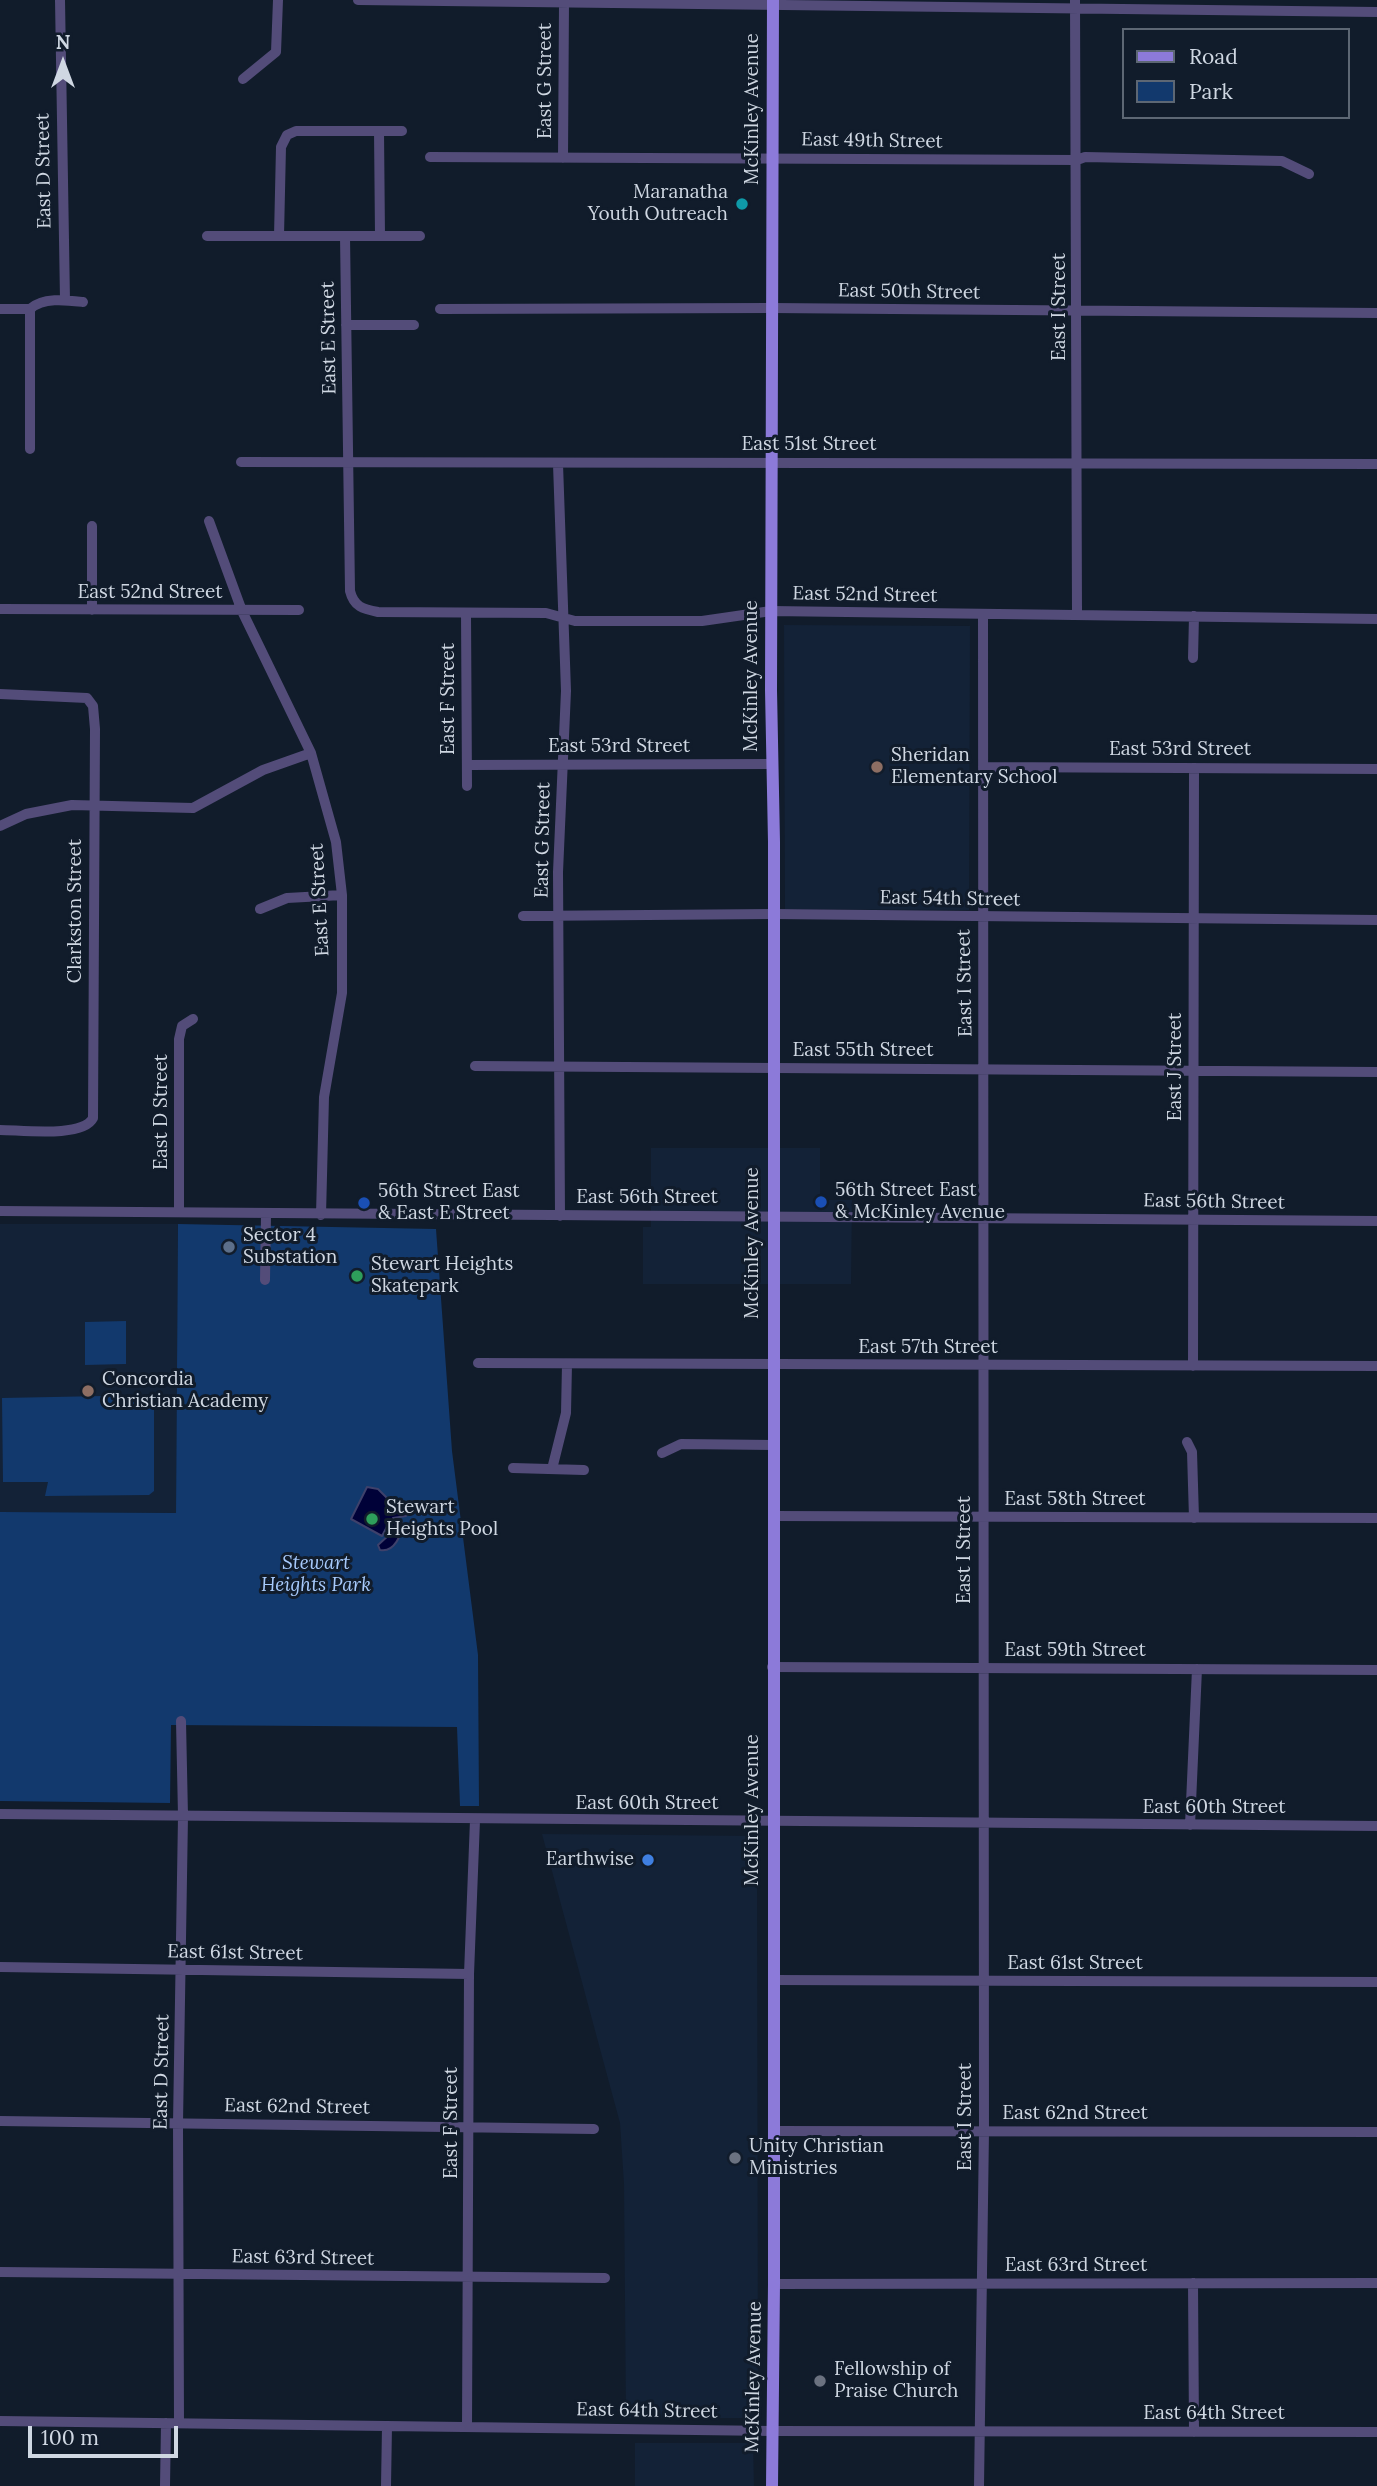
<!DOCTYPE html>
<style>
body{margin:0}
#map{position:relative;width:1377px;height:2486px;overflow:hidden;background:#111c2b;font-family:Lora,serif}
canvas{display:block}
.legend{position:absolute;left:1122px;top:28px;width:228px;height:91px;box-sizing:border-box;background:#111c2b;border:2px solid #5d6774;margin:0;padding:9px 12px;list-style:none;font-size:21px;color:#cfd7e2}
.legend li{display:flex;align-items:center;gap:14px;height:35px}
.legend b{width:35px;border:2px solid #5d6774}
.north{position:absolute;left:28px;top:28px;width:70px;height:70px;-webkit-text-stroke:5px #111c2b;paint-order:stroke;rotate:0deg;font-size:19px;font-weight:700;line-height:28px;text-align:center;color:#cfd7e2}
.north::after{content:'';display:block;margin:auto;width:24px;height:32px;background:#cfd7e2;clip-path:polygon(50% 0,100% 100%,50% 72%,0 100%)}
.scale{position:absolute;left:28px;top:2426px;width:150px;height:32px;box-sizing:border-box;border:4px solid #cfd7e2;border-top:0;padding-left:9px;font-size:21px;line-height:24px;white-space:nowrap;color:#cfd7e2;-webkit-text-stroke:5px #111c2b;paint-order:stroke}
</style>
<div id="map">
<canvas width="1377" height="2486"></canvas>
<ul class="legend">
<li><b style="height:9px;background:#8c7ad9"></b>Road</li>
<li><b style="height:19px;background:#12396d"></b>Park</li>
</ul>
<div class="north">N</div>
<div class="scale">100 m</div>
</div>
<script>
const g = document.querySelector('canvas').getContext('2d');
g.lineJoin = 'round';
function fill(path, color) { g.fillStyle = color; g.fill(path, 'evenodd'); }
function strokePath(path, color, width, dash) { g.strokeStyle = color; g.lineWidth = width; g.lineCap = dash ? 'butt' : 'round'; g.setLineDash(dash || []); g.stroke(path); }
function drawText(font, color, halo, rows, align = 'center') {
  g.font = font + ' Lora,serif'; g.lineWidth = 6; g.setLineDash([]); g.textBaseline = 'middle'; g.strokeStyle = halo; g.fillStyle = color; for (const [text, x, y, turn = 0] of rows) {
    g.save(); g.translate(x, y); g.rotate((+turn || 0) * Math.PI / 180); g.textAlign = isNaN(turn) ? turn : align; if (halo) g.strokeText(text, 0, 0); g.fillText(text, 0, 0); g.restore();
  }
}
fill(new Path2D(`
 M784,625L970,626L969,910L785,909Z
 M651,1148H820V1200H852L851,1284H643V1227H651Z
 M0,1224H178L176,1513L0,1512Z
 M542,1834L757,1836L758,2418H626L624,2184L620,2123Z
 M635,2443H753L754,2486H635Z`), '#132237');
fill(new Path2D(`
 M178,1224L436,1229L452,1451L478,1655L479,1806H460L457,1727L171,1725L170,1803L0,1801V1512L176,1513Z
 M126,1321V1364L85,1365V1322Z
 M154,1395V1491L149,1495L45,1496L48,1482H3L2,1398Z`), '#12396d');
const water = new Path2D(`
 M367,1487L378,1489L390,1501H403L409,1506L406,1516L393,1518L402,1522C403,1534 394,1553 380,1550L378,1545L389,1535L390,1521L382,1536L351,1519Z`);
fill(water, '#000138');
strokePath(water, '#3e416b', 2);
strokePath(new Path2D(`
 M60,0L65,300
 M358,0L1377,12
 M1075,0L1077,615
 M243,79L276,52L278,0
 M379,131L380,236
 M430,157L1077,160L1085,157L1282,161L1309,174
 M563,158L564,3
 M207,236H420
 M279,236L281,147L287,135L296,131H402
 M345,236L350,591C354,607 363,609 378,612L546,613L575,621H702L771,611L1377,619
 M0,309H30C43,297 66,300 83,302
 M30,309V449
 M440,309L771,308L1377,313
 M346,325H414
 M241,462L1377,464
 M558,464L566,691L558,872L560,1216
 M209,521L242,611L311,753L336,842L342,895V993L324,1097L321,1215
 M0,609L299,610
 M92,610V526
 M466,613L467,786
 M1193,658L1194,616
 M0,694L87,698L93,706L95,729L93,1118C83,1138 21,1130 0,1130
 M467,765L771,764
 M983,767L1377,769
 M0,826L26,814L72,805L193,808L263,770L311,753
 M260,909L287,898L342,895
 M523,916L773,914L1377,920
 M475,1066L1377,1072
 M0,1211L1377,1221
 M179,1212V1039L182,1026L193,1019
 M265,1280L266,1214
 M478,1363L1377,1366
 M1193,1366L1194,768
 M1187,1442L1192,1452L1194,1518
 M662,1453L681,1444L773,1445
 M513,1468L584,1470
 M552,1469L566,1413L567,1364
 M773,1516L1377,1518
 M772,1667L1377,1670
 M0,1814L1377,1826
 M1190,1825L1197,1669
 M0,1967L469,1974
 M773,1980L1377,1982
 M0,2121L594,2129
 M773,2131L1377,2132
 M0,2272L605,2278
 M1193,2283L1194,2432
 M774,2284L1377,2283
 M0,2421L772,2431L1377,2432
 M179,2423L178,2123L183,1816L181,1721
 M467,2426L469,1974L475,1820
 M165,2486L166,2423
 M386,2486L387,2426
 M979,2486L984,2131L983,614`), '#534c79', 10);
strokePath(new Path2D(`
 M772,2486L774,2284V842L771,690L773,0`), '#8c7ad9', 12);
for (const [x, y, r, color] of [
 [742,204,7,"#0f9aa8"],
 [877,767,7,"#8d6e63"],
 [821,1202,7,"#1a4fb4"],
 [364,1203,7,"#1a4fb4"],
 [229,1247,7,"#5c6f8a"],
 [357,1276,7,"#2e9e5b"],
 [88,1391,7,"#8d6e63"],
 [372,1519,7,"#2e9e5b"],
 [648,1860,7,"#3f7fe0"],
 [735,2158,7,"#6b7280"],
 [820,2381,7,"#6b7280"]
]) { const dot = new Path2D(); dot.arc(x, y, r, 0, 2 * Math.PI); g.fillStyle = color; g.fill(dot); strokePath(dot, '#111c2b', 2.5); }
drawText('19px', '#cfd7e2', '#111c2b', [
 ["East G Street",546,81,-90],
 ["McKinley Avenue",753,109,-90],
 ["East 49th Street",872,141,1],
 ["East D Street",44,171,-91],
 ["East 50th Street",909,292,1],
 ["East I Street",1060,307,-90],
 ["East E Street",329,338,-91],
 ["East 51st Street",809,445],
 ["East 52nd Street",150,593],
 ["East 52nd Street",865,595,1],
 ["McKinley Avenue",752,676,-90],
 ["East F Street",449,699,-90],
 ["East 53rd Street",619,747],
 ["East 53rd Street",1180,750],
 ["East G Street",543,840,-89],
 ["East 54th Street",950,899,1],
 ["East E Street",320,900,-93],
 ["Clarkston Street",76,911,-90],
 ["East I Street",965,983,-91],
 ["East 55th Street",863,1051],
 ["East J Street",1176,1067,-90],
 ["East D Street",162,1112,-90],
 ["East 56th Street",647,1198],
 ["East 56th Street",1214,1202,1],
 ["McKinley Avenue",753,1243,-90],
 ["East 57th Street",928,1348],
 ["East 58th Street",1075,1500],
 ["East I Street",965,1550,-90],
 ["East 59th Street",1075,1651],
 ["East 60th Street",647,1804],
 ["East 60th Street",1214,1808],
 ["McKinley Avenue",753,1810,-90],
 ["East 61st Street",235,1953,1],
 ["East 61st Street",1075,1964],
 ["East D Street",162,2072,-89],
 ["East 62nd Street",297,2107,1],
 ["East 62nd Street",1075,2114],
 ["East I Street",966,2117,-90],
 ["East F Street",452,2123,-90],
 ["East 63rd Street",303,2258,1],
 ["East 63rd Street",1076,2266],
 ["McKinley Avenue",754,2377,-89],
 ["East 64th Street",647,2411,1],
 ["East 64th Street",1214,2414]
]);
drawText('19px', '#cfd7e2', '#111c2b', [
 ["Maranatha",728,193,"right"],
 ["Youth Outreach",728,215,"right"],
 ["Sheridan",891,756],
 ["Elementary School",891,778],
 ["56th Street East",835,1191],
 ["& McKinley Avenue",835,1213],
 ["56th Street East",378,1192],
 ["& East E Street",378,1214],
 ["Sector 4",243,1236],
 ["Substation",243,1258],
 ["Stewart Heights",371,1265],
 ["Skatepark",371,1287],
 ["Concordia",102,1380],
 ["Christian Academy",102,1402],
 ["Stewart",386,1508],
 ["Heights Pool",386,1530],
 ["Earthwise",634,1860,"right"],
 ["Unity Christian",749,2147],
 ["Ministries",749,2169],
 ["Fellowship of",834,2370],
 ["Praise Church",834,2392]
], 'left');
drawText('italic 19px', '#a7cafc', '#111c2b', [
 ["Stewart",316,1564],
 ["Heights Park",316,1586]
]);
</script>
